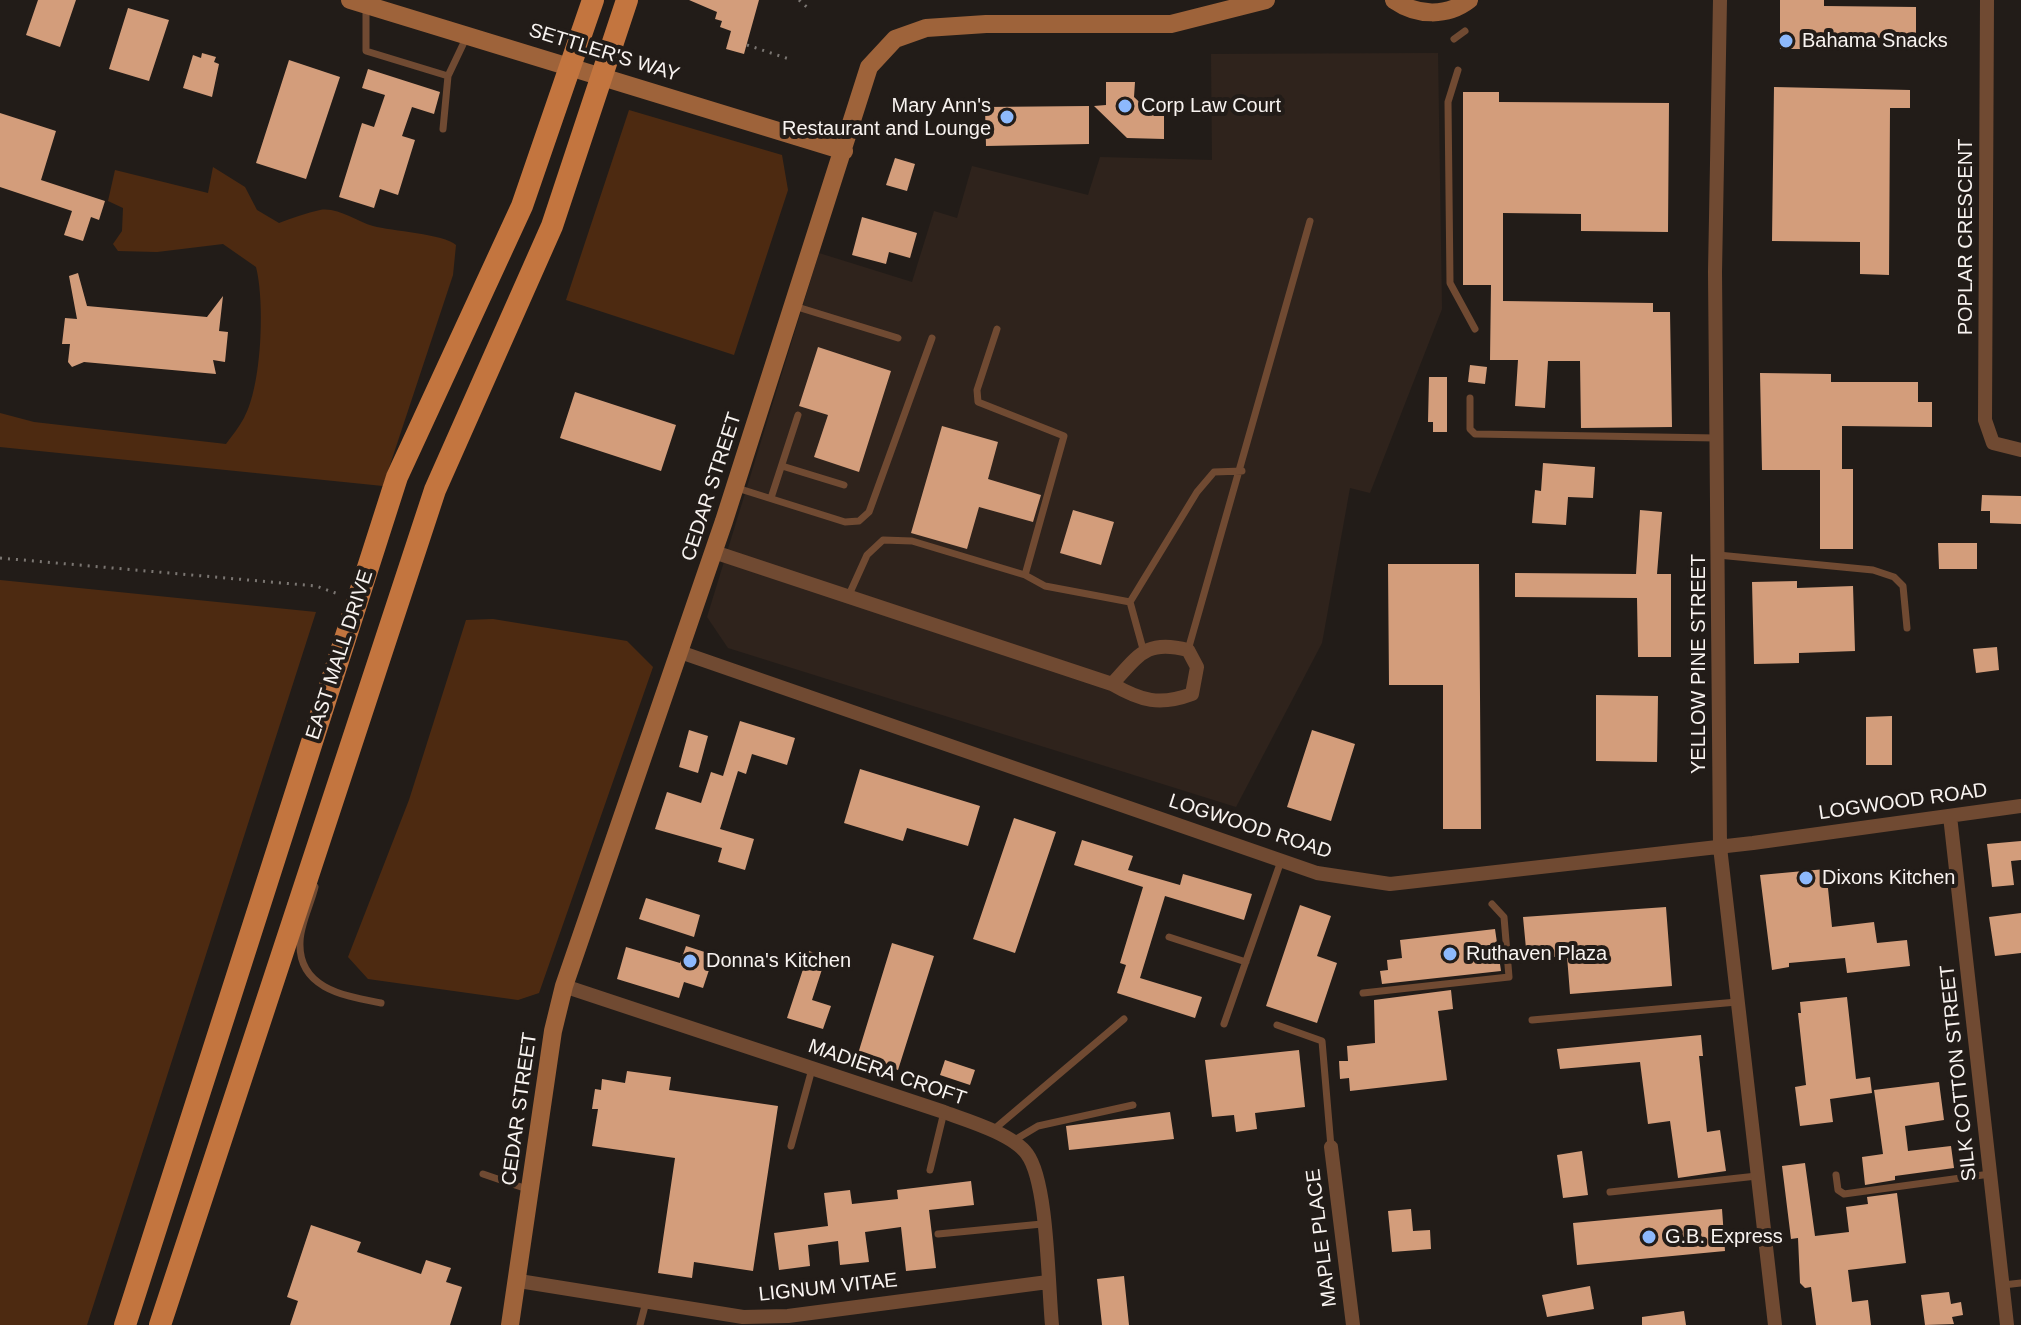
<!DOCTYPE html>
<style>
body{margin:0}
canvas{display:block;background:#221c18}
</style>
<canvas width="2021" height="1325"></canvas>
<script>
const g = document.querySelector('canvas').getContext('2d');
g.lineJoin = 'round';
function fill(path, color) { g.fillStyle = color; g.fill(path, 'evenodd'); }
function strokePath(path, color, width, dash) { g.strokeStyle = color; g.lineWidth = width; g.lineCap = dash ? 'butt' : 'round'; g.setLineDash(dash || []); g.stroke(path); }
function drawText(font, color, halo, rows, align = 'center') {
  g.font = font + ' Arial,sans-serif'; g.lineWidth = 8; g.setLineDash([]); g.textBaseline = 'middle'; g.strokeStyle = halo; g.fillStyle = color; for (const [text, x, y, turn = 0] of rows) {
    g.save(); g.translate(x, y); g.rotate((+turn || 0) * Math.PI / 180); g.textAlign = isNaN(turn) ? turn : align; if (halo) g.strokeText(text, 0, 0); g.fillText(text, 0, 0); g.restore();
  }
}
fill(new Path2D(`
 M1438,53L1442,309L1370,493L1350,488L1322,643L1236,807L728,648L707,617L819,253L912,282L934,211L957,218L972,166L1088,195L1100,157L1212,160L1211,54Z`), '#2f231c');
fill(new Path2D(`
 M629,110L782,155L788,190L734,355L566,300Z
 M213,167L245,187L257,210L279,223C292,218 307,213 320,210C338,207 357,222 373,226C391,231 444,234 456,245L453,275L383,486L0,447V413L34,422L226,444C232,436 239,427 244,418C262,386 265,302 256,267L223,244L157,252L118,251L113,244L122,231L123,208L108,201L115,170L208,193Z
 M0,580L316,612L87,1325H0Z
 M493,619L627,641L653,667L539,993L518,1000L368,979L348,957L409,800L466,620Z`), '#4d2a11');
fill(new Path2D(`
 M38,0H76L60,47L26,35Z
 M689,0H759L744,54L726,49L731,31L720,27L722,21L715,19L717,12Z
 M1780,0H1824V6L1916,7V38L1823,37V49H1780Z
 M128,8L169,20L149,81L109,69Z
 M202,53L216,57L214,62L219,64L212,97L183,88L193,55L201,58Z
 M289,60L340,77L306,179L256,163Z
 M368,69L440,92L434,114L412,107L402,136L415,140L398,195L380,189L374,208L339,197L362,123L374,127L385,95L362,88Z
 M1106,82H1135L1134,97L1154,116H1164V139L1127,138L1094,106L1106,105Z
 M1774,87L1910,90V108H1890L1889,275L1860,274V242L1772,241Z
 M1463,92H1499V102L1669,103L1668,232L1581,231V214L1503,213V301L1653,303V312H1670L1672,427L1581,428L1580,361H1548L1545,408L1515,406L1518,360H1490L1491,285H1463Z
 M1089,106V144L986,146L985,107Z
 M0,113L56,131L41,180L105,201L99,220L91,217L83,241L64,235L72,211L0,187Z
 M895,158L915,164L907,191L886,185Z
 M862,217L917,233L910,258L889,252L886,264L852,255Z
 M78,273L87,306L207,317L223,296L219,331L228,332L225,362L213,360L216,374L84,362L72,367L68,362L70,344H62L65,318L77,319L69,276Z
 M818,347L891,371L859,472L814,457L828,415L799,406Z
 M1470,365L1487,367L1485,384L1468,382Z
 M1760,373L1831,374V382H1918V402H1932V427L1842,426V469H1853V549H1820V470H1762Z
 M1429,377H1447V432H1433V422H1428Z
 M575,392L676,425L661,471L560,438Z
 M942,426L998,442L988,479L1041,495L1033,522L979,507L967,549L911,533Z
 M1543,463L1595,467L1593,498L1568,497L1566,525L1532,523L1535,490L1541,491Z
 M1982,495L2021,496V524L1990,523V511H1981Z
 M1073,510L1114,522L1101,565L1060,553Z
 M1640,510L1662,512L1657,574H1671V657H1638L1637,598L1515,597V573L1636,574Z
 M1938,543H1977V569H1939Z
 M1388,564H1479L1481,829H1443V685H1389Z
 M1797,581V588L1853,586L1855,651L1799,653V663L1754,664L1752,582Z
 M1997,647L1999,670L1976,673L1973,649Z
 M1596,695L1658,696L1657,762L1596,761Z
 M1892,716V765H1866V717Z
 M740,721L795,738L787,765L752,754L746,774L738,771L720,829L754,839L745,870L718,862L722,848L655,829L667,792L701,803L711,772L723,776Z
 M689,730L708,736L698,773L679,767Z
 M1312,730L1355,744L1331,821L1287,807Z
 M860,769L980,806L968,846L907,828L903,841L844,823Z
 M1014,818L1056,832L1015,953L973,939Z
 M1082,840L1133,856L1128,870L1180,885L1183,874L1252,894L1244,920L1165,896L1140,978L1202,997L1195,1018L1117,993L1126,965L1120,963L1143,887L1074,865Z
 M2021,841V860L2011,861L2014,885L1992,887L1987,844Z
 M1826,869L1832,927L1874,922L1877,943L1907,940L1910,966L1847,973L1845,958L1789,963V967L1772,970L1760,875Z
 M646,898L700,915L694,937L639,919Z
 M1300,905L1331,916L1317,956L1337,963L1317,1023L1266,1006Z
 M1666,907L1672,986L1570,994L1567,956L1527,959L1523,917Z
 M2021,913V953L1995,956L1989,917Z
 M1495,929L1501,971L1382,984L1380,971L1388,970L1387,960L1402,958L1400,940Z
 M892,943L934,956L898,1070L857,1057Z
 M686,946L714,955L703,988L684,982L679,998L617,979L626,947L680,963Z
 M809,951L826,957L812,1000L831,1006L823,1029L787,1018Z
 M1451,990L1453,1009L1438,1011L1447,1080L1350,1091L1349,1078L1340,1079L1339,1061H1348L1347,1046L1375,1043L1374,1000Z
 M1847,997L1856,1079L1870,1077L1872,1093L1830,1099L1833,1122L1800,1126L1795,1087L1806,1085L1798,1013H1801L1800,1002Z
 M1701,1035L1703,1056H1699L1707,1132L1720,1130L1726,1171L1678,1178L1670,1121L1648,1124L1640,1062L1560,1069L1557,1049Z
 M1299,1050L1305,1107L1255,1113L1257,1129L1236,1132L1234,1115L1212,1117L1205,1060Z
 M945,1060L975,1070L970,1085L940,1075Z
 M627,1071L671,1077L669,1090L778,1106L753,1271L694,1262L692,1278L658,1273L675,1158L592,1146L598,1109H592L595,1089L601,1090L602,1079L625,1083Z
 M1939,1082L1944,1120L1905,1126L1908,1151L1951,1146L1954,1168L1895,1176V1180L1865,1185L1862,1157L1883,1154L1874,1090Z
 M1170,1112L1174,1139L1069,1150L1066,1126Z
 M1582,1151L1588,1195L1563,1198L1557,1155Z
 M1805,1163L1815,1236L1849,1232L1846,1207L1868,1204L1867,1197L1897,1193L1906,1263L1848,1270L1852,1302L1868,1300L1871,1325H1816L1811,1287L1805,1288L1800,1283L1798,1238L1791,1239L1782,1166Z
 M971,1181L974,1205L929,1210L936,1268L906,1271L901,1227L865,1232L869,1262L840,1265L838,1241L808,1245L810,1266L779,1270L774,1233L828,1226L824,1193L850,1190L852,1204L898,1199L897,1190Z
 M1411,1209L1413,1231L1430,1230L1431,1249L1392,1252L1388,1211Z
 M1722,1209L1725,1251L1577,1265L1573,1223Z
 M311,1225L361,1242L357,1252L421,1274L426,1260L451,1268L446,1282L462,1287L450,1325H290L298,1301L287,1297Z
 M1124,1276L1129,1325H1102L1097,1279Z
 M1590,1286L1594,1309L1547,1317L1542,1295Z
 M1949,1292L1951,1304L1961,1302L1963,1315L1952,1317L1954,1324L1925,1325L1921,1295Z
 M1684,1311L1686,1325H1642V1317Z`), '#d39d7b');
strokePath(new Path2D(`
 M799,0L810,10
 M747,45L792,60
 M0,558L316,586L341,595`), '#7b7672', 3, [2, 6]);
strokePath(new Path2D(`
 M366,6V51L448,76L467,36
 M1454,39L1465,31
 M1458,70L1448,102L1450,283L1475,329
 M443,129L448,76
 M794,306L898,338
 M997,329L977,390L978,402L1064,436L1025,575
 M1470,398V429L1475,434L1717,438
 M782,466L844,485
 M737,488L845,522L859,521L869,512L932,338
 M771,498L798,415
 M1718,555L1873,570L1894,577L1903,586L1907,628
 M848,597L867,555L883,540L912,541L1025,575L1045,586L1130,602L1143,649
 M1130,602L1197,492L1214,472L1242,471
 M1188,650L1310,221
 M315,887C311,904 300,925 300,942C298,989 345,996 381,1003
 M1169,937L1246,962
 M1363,993L1509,977L1504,917L1492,904
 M1532,1020L1737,1002
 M1224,1024L1281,861
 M1277,1025L1322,1041L1331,1147
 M992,1131L1124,1019
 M1013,1141L1038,1126L1133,1105
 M791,1146L812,1069
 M930,1170L944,1112
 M483,1174L527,1189
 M1836,1175L1838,1190L1844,1194L1990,1174
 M1610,1192L1757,1176
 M938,1234L1042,1224
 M2003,1285L2021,1283
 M640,1325L646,1302`), '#704a32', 7);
strokePath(new Path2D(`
 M1720,0L1715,272L1720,847L1775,1325
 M1987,0L1985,420L1993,443L2021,450
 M714,552L1112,684C1141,701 1160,706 1192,694L1197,667L1188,650C1146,639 1139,655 1112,684
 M680,652L1317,873L1390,884L1753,843L2021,806
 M1950,816L2007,1325
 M564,986L944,1112C966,1120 1013,1134 1027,1154C1048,1182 1048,1286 1052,1325
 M1331,1147L1353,1325
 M519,1281L743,1317L788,1316L1048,1282`), '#704a32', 14);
strokePath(new Path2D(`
 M350,0L844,151
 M1394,0C1417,16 1447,17 1469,0
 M510,1325L553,1031L564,986L724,521L869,67L895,39L926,28L986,24H1171L1266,0`), '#9e633a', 18);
strokePath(new Path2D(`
 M125,1325L397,477L522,206L593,0
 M160,1325L435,490L552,226L627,0`), '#c3753f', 22);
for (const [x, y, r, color] of [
 [1786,41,8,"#8db9fc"],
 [1125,106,8,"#8db9fc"],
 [1007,117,8,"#8db9fc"],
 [1806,878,8,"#8db9fc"],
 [1450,954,8,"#8db9fc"],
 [690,961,8,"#8db9fc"],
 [1649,1237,8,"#8db9fc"]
]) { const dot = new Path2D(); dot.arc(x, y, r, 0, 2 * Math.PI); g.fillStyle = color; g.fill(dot); strokePath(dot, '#221c18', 3); }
drawText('20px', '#f8f3f0', '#221c18', [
 ["Bahama Snacks",1802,41],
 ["Mary Ann's",991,106,"right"],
 ["Restaurant and Lounge",991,129,"right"],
 ["Corp Law Court",1141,106],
 ["Dixons Kitchen",1822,878],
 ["Ruthaven Plaza",1466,954],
 ["Donna's Kitchen",706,961],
 ["G.B. Express",1665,1237]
], 'left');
drawText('20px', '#f8f3f0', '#221c18', [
 ["SETTLER'S WAY",604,53,17],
 ["POPLAR CRESCENT",1966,237,-90],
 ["CEDAR STREET",712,487,-72],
 ["EAST MALL DRIVE",340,655,-72],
 ["YELLOW PINE STREET",1699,664,-90],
 ["LOGWOOD ROAD",1903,802,-8],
 ["LOGWOOD ROAD",1250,827,18],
 ["MADIERA CROFT",887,1073,19],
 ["SILK COTTON STREET",1959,1073,-96],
 ["CEDAR STREET",520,1109,-82],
 ["MAPLE PLACE",1322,1238,-97],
 ["LIGNUM VITAE",828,1288,-6]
]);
</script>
